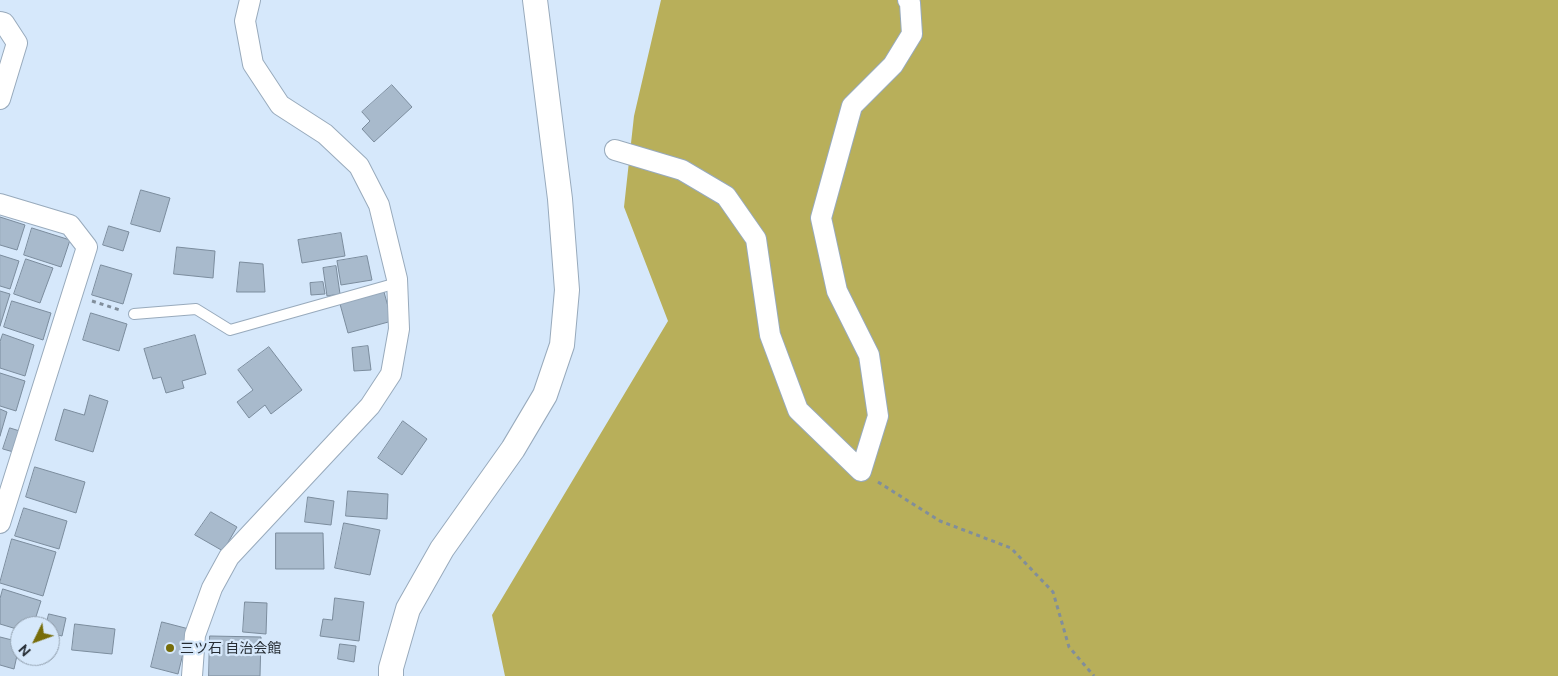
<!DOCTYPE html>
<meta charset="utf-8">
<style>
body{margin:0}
#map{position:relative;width:1558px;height:676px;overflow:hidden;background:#d6e8fb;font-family:Ubuntu,sans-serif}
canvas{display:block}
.north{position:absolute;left:10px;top:616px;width:50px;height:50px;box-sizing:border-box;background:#d6e8fb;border:1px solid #8f9dab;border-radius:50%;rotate:228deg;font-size:14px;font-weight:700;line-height:20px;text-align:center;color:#252c33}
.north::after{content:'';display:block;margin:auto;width:18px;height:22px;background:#776d0a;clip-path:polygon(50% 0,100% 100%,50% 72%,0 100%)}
</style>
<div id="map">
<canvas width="1558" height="676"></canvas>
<div class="north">N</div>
</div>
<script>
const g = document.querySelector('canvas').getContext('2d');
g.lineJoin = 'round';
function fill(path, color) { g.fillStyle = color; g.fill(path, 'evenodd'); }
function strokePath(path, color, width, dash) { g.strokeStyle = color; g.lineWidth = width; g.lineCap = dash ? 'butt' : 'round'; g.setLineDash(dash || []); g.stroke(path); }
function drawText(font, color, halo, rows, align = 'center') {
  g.font = font + ' Ubuntu,"Noto Sans JP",sans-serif'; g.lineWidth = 4.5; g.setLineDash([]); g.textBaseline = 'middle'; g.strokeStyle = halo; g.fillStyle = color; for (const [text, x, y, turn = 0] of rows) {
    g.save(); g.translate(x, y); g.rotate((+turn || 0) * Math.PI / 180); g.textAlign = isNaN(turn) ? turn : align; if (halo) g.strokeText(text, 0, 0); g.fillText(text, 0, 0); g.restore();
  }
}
fill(new Path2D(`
 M661,0H1558V676H505L492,615L668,321L624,207L634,116Z`), '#b8af5a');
const building = new Path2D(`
 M392,85L412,107L374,142L362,129L370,121L362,112Z
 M141,190L170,198L160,232L131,224Z
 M0,217L25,225L17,250L0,245Z
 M109,226L129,232L123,251L103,245Z
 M32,228L70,240L61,267L24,255Z
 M341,233L345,256L302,263L298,240Z
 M177,247L215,251L213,278L174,274Z
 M0,255L19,261L10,289L0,286Z
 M367,256L372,280L341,285L337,261Z
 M26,259L53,268L40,303L14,294Z
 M240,262L263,264L265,292H237Z
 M101,265L132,274L123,304L92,295Z
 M336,266L340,294L327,296L323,268Z
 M323,282L325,294L311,295L310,283Z
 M0,291L10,294L0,326Z
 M384,292L392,321L348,333L340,304Z
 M12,301L51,313L43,340L4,327Z
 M91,313L127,324L119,351L83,340Z
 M3,334L34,345L25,376L0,368V342Z
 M195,335L206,374L182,381L184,388L166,393L161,377L153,379L144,349Z
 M368,346L371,370L354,371L352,348Z
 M269,347L302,390L271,414L265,405L249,418L237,402L253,390L238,370Z
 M0,373L25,381L16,411L0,406Z
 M90,395L108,401L93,452L55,440L64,409L84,415Z
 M0,409L7,412L0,436Z
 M403,421L427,439L402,475L378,458Z
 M10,428L23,432L17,453L3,449Z
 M35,467L85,482L76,513L26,497Z
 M348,491L388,494L387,519L346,516Z
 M308,497L334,501L331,525L305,522Z
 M24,508L67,521L59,549L15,536Z
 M211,512L237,527L223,551L195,535Z
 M344,523L380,530L370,575L335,568Z
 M276,533H323L324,569H276Z
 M12,539L56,552L43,596L0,583Z
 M3,589L41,601L33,626H20V630L0,624V599Z
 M335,598L364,602L359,641L320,636L323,619L332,620Z
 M245,602L267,603L266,634L243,632Z
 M49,614L66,618L62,636L50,633V626H46Z
 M162,622L189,629L178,674L151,667Z
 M75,624L115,629L112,654L72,650Z
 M210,636L261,637L260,676H209Z
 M0,637L20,642L14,669L0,665Z
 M340,644L356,646L354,662L338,659Z`);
fill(building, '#a8bacc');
strokePath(building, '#7b8c9d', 1);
const service = new Path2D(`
 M134,314L196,309L230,330L397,283`);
const minor = new Path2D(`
 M0,22L4,23L17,43L0,99
 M615,150L682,170L726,196L756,239L770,335L798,410L861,471L878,416L869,355L837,291L821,218L852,106L893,65L912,34L910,3L908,0
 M0,204L70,225L87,247L0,523
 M192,676L195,635L212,588L229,557L370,406L391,374L399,329L397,279L379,205L359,166L325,134L280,105L253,64L245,21L250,0`);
const tertiary = new Path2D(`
 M391,676V668L408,609L442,549L513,449L545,395L562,345L567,290L560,199L535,0`);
strokePath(service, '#98aabc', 12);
strokePath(minor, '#98aabc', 22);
strokePath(tertiary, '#98aabc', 26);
strokePath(new Path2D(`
 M92,301L120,310
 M878,482L940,521L1011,548L1053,592L1069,647L1094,676`), '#818e9b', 3, [4, 4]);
strokePath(service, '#fff', 10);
strokePath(minor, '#fff', 20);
strokePath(tertiary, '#fff', 24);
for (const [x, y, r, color] of [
 [170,648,5,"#776d0a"]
]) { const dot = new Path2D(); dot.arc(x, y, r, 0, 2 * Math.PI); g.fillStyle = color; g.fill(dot); strokePath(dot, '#d6e8fb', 2); }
drawText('14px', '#252c33', '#d6e8fb', [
 ["三ツ石 自治会館",180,648]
], 'left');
</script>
